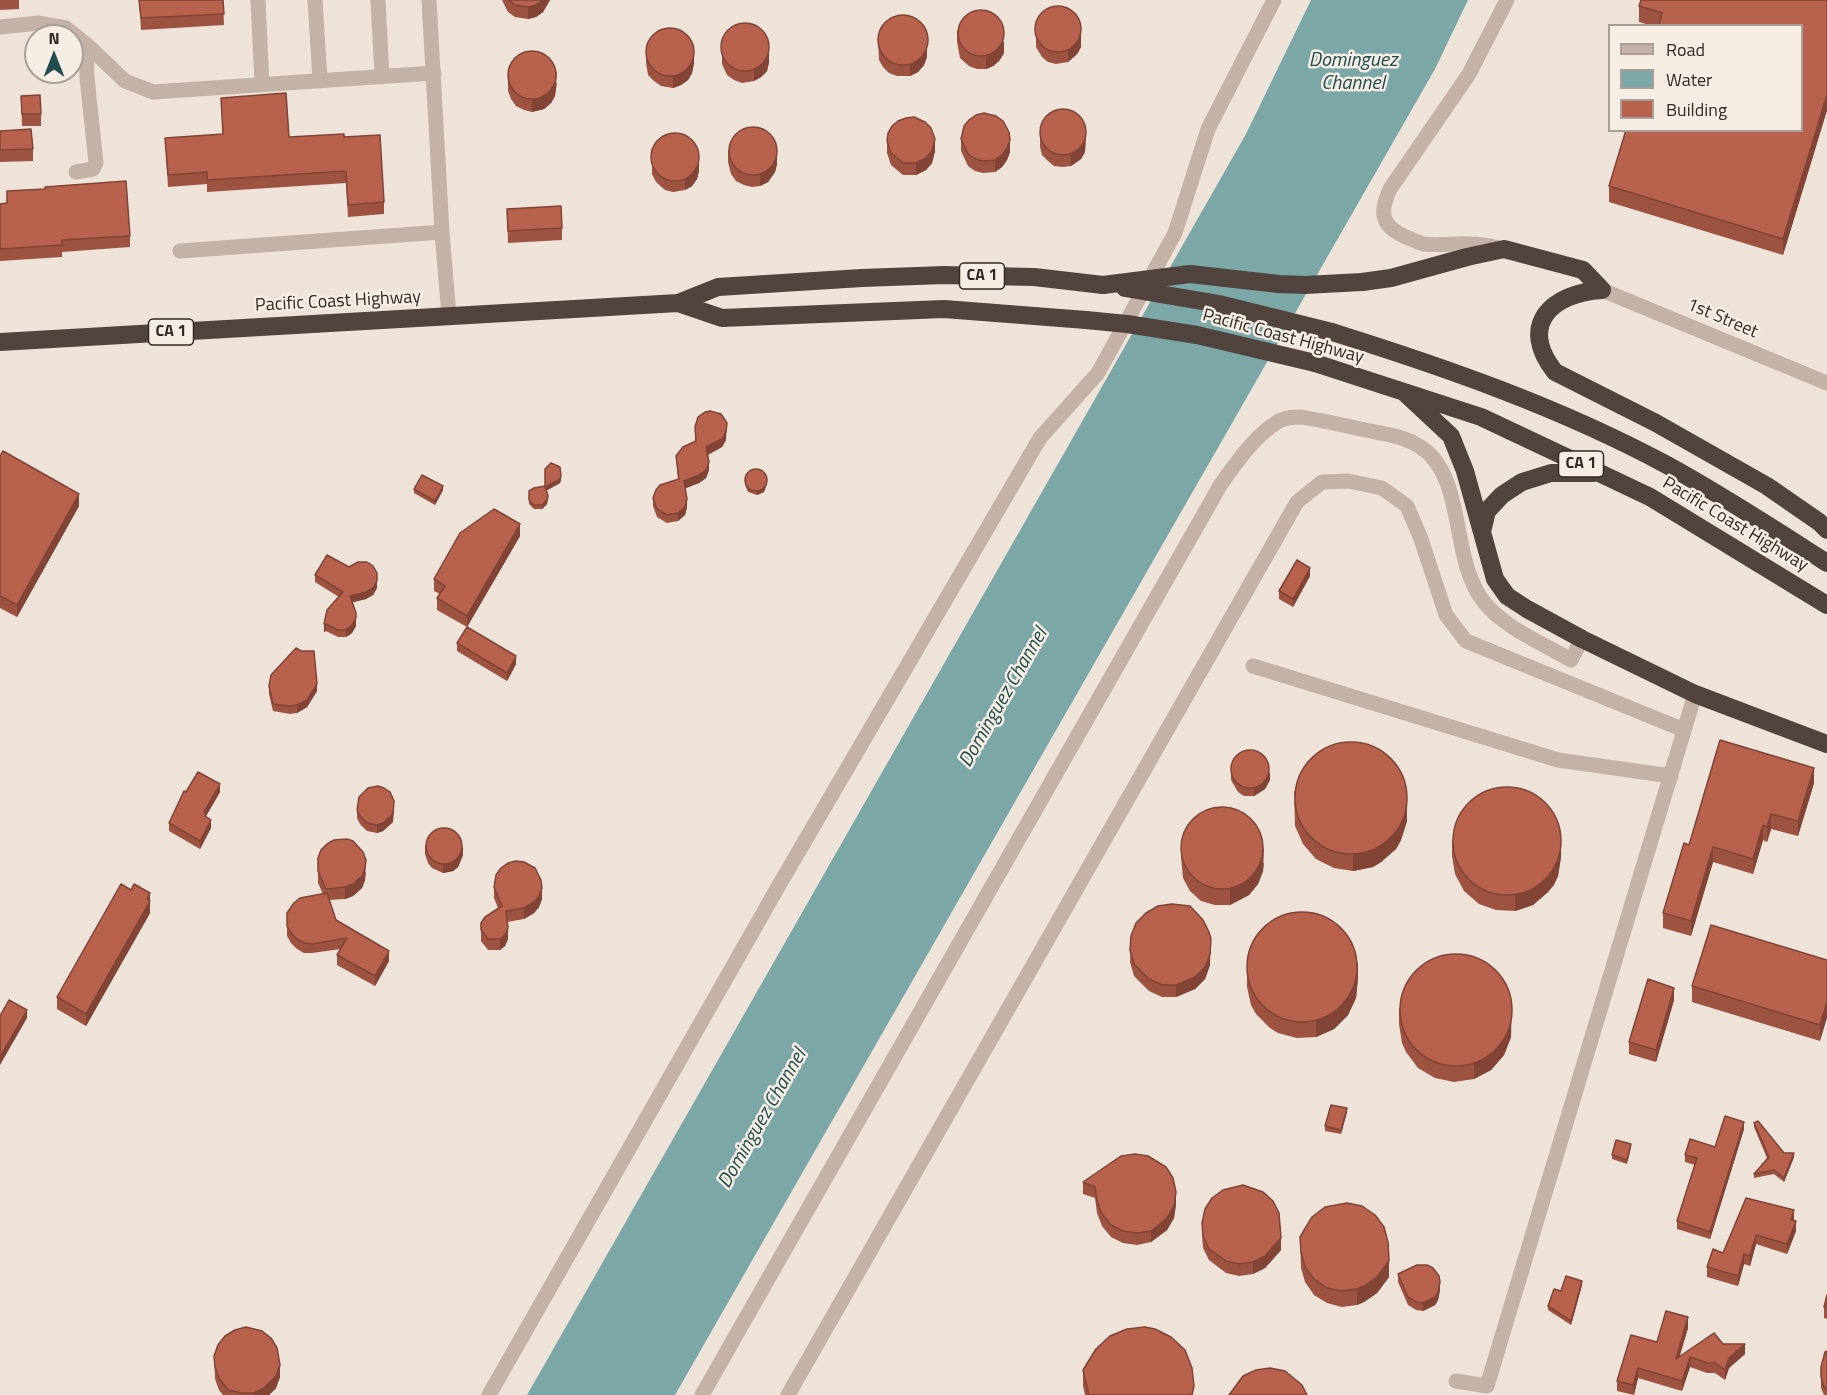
<!DOCTYPE html>
<style>
body{margin:0}
#map{position:relative;width:1827px;height:1395px;overflow:hidden;background:#eee3d9;font-family:"Titillium Web",sans-serif}
canvas{display:block}
.legend{position:absolute;left:1608px;top:24px;width:195px;height:108px;box-sizing:border-box;background:#f6ede4;border:2px solid #a79f98;margin:0;padding:8px 10px;list-style:none;font-size:18px;color:#312926}
.legend li{display:flex;align-items:center;gap:12px;height:30px}
.legend b{width:30px;border:2px solid #a79f98}
.north{position:absolute;left:24px;top:24px;width:60px;height:60px;box-sizing:border-box;background:#f6ede4;border:2px solid #a79f98;border-radius:50%;rotate:0deg;font-size:16px;font-weight:700;line-height:24px;text-align:center;color:#312926}
.north::after{content:'';display:block;margin:auto;width:21px;height:27px;background:#214d4e;clip-path:polygon(50% 0,100% 100%,50% 72%,0 100%)}
</style>
<div id="map">
<canvas width="1827" height="1395"></canvas>
<ul class="legend">
<li><b style="height:8px;background:#c4b2a6"></b>Road</li>
<li><b style="height:16px;background:#7ba7a7"></b>Water</li>
<li><b style="height:16px;background:#b8614c"></b>Building</li>
</ul>
<div class="north">N</div>
</div>
<script>
const g = document.querySelector('canvas').getContext('2d');
g.lineJoin = 'round';
function fill(path, color) { g.fillStyle = color; g.fill(path, 'evenodd'); }
function strokePath(path, color, width, dash) { g.strokeStyle = color; g.lineWidth = width; g.lineCap = dash ? 'butt' : 'round'; g.setLineDash(dash || []); g.stroke(path); }
function drawText(font, color, halo, rows, align = 'center') {
  g.font = font + ' "Titillium Web",sans-serif'; g.lineWidth = 5; g.setLineDash([]); g.textBaseline = 'middle'; g.strokeStyle = halo; g.fillStyle = color; for (const [text, x, y, turn = 0] of rows) {
    g.save(); g.translate(x, y); g.rotate((+turn || 0) * Math.PI / 180); g.textAlign = isNaN(turn) ? turn : align; if (halo) g.strokeText(text, 0, 0); g.fillText(text, 0, 0); g.restore();
  }
}
fill(new Path2D(`
 M1311,0H1468L1435,69L675,1395H527L1246,134Z`), '#7ba7a7');
strokePath(new Path2D(`
 M258,0L262,84
 M315,0L320,80
 M378,0L382,77
 M429,0L442,232
 M0,27L38,23L66,28L86,44L125,81L153,92L434,73
 M76,172L93,169L96,163L87,78L86,44
 M1499,248C1490,246 1480,244 1471,244C1455,243 1439,246 1424,244C1418,243 1412,239 1406,237C1381,226 1379,213 1390,189L1469,74L1507,0
 M180,251L442,232L449,316
 M1602,290L1827,383
 M1253,666L1558,760L1671,776
 M1456,1381L1487,1386L1695,694
 M489,1395L778,887L1040,438L1098,373L1175,233L1208,129L1274,0
 M702,1395L1221,484C1237,462 1255,435 1279,421C1286,417 1294,417 1302,417C1323,421 1344,425 1365,430C1385,434 1405,436 1422,448C1466,478 1450,560 1484,602C1503,627 1544,644 1571,660L1582,639
 M788,1395L1297,502L1322,482L1348,481L1382,488L1407,506L1421,539L1446,615L1466,641L1684,730`), '#c4b2a6', 15);
strokePath(new Path2D(`
 M1362,282L1391,278L1467,257L1504,249L1583,270L1602,290
 M1602,290C1551,293 1518,325 1555,372L1656,423L1767,486L1819,522L1827,530
 M678,303L722,318L944,309L1086,320
 M1332,332C1447,368 1561,408 1667,465C1722,495 1774,529 1827,563
 M0,342L678,303L718,287L862,278L944,275L1034,277L1103,285
 M1315,363L1481,417L1551,450L1650,497L1827,605
 M1406,394L1451,436L1465,471L1495,579L1507,596L1527,609L1582,639L1695,694L1827,744
 M1482,532L1487,511L1502,495L1522,482L1551,473H1594`), '#51433e', 18);
strokePath(new Path2D(`
 M1103,285L1190,274L1279,284L1305,285L1362,282
 M1125,288L1219,304L1332,332
 M1086,320L1127,324L1197,335L1315,363`), '#51433e', 18);
fill(new Path2D(`
 M0,0H19V9L0,10Z
 M139,0H223L224,25L141,30Z
 M502,0H550L543,12L536,17L528,19L515,17L508,12Z
 M1827,0V110L1783,255L1609,202V186L1802,26H1652L1639,22V6Z
 M957,30L1004,53L999,61L993,66L986,69H977L969,66L960,58L957,42Z
 M1036,35L1081,39V47L1077,54L1068,62L1056,64L1048,62L1042,57L1036,47Z
 M878,39L927,57L924,65L918,72L910,76H897L889,73L883,67L879,60Z
 M722,43L769,62L767,71L761,77L754,81L742,83L734,80L727,75L722,64Z
 M646,51L694,63L692,73L688,80L681,85L673,88L661,86L654,81L648,75L646,63Z
 M508,70L557,83L555,96L551,103L544,109L532,112L524,110L516,106L511,99L508,91Z
 M21,96L41,114V126H22Z
 M221,98L289,137H344L384,202V214L348,217L346,183L207,192V184L168,187L165,138L223,135Z
 M0,131L33,149V161L0,162Z
 M1040,135L1086,139L1085,152L1081,159L1071,166L1063,167L1054,166L1048,161L1042,155L1040,147Z
 M961,139L1010,152L1007,160L1002,167L995,172L983,173L975,171L968,166L961,151Z
 M887,141L935,151L932,163L926,170L916,175H903L891,165L887,153Z
 M728,150L777,164L775,172L768,182L760,186L752,187L744,185L736,181L731,174L728,162Z
 M652,154L699,171L697,179L692,186L685,190L673,192L665,190L656,182L652,174Z
 M7,191L130,236V247L62,252V257L0,261V204L7,203Z
 M507,209L562,228V240L508,243Z
 M695,427L726,440L722,447L708,455L709,470L706,478L699,483L685,488L687,507L685,515L678,521L667,523L657,517L653,506V498L678,480L676,456L695,442Z
 M0,456L79,506L17,617L0,608Z
 M561,480L560,483L546,491L548,500L547,504L542,509H534L529,504V491Z
 M745,481L767,483L764,492L757,495L748,492L745,485Z
 M414,489L443,490L435,505L414,493Z
 M520,536L467,627L516,664L507,681L457,651V643L467,627L437,610V598L440,594L434,591V579Z
 M315,575L377,588L373,595L366,599L352,602L356,613V626L352,633L346,637H338L326,631L324,632V624L339,597L315,582Z
 M1310,576L1293,607L1279,599V591Z
 M269,686L317,691L307,707L297,713L290,714L273,711L269,694Z
 M1231,772L1270,780L1265,789L1254,796H1244L1238,792L1231,780Z
 M1814,783L1798,836L1771,829L1767,842L1763,840L1753,874L1713,862L1691,936L1663,928V913L1689,845Z
 M1294,791L1407,821L1401,840L1396,849L1381,862L1373,867L1353,871L1334,868L1316,859L1303,844L1295,826Z
 M186,792H220L206,816L211,828L200,849L169,831V823Z
 M394,809L393,822L383,831L377,833L367,831L360,824L357,818V810Z
 M1452,840L1561,857L1558,876L1548,892L1533,905L1515,911L1496,910L1479,904L1464,891L1455,874L1452,856Z
 M1181,841L1264,863L1263,871L1258,884L1249,895L1230,905H1215L1201,901L1190,891L1183,878L1181,857Z
 M425,845L463,855L458,867L453,871L443,873L432,868L428,863L425,854Z
 M318,858L366,872L365,880L362,888L353,896L345,899L329,900L336,920L389,961L375,986L337,965V955L341,949L312,953H304L297,949L291,943L287,936V913L323,894L318,883Z
 M494,887L542,899L539,907L534,913L524,919L507,922L508,939L505,946L500,950H488L481,941V923L498,908L494,898Z
 M131,890L150,893V913L86,1026L57,1009V997Z
 M1131,936L1210,965L1205,979L1195,989L1176,997H1162L1149,991L1134,976L1130,962Z
 M1827,960L1820,1041L1692,1002V986Z
 M1247,971L1358,978L1356,998L1348,1015L1334,1029L1316,1037L1297,1038L1278,1033L1270,1028L1256,1014L1251,1005L1247,987Z
 M1674,1000L1656,1062L1629,1054V1042Z
 M1399,1008L1511,1037L1504,1055L1491,1070L1474,1079L1454,1082L1435,1078L1418,1068L1406,1052L1402,1043L1399,1024Z
 M1347,1112L1341,1134L1325,1131V1126Z
 M1754,1123L1784,1153L1794,1157L1784,1182L1774,1174L1754,1178V1174L1767,1158L1754,1127Z
 M1744,1129L1710,1239L1677,1229V1221L1695,1165L1685,1162V1155L1715,1147Z
 M1631,1148L1627,1164L1612,1159V1155Z
 M1083,1182L1176,1204L1174,1218L1167,1230L1151,1242L1137,1245L1123,1243L1111,1237L1102,1226L1097,1213L1095,1198L1083,1194Z
 M1746,1198L1794,1221L1796,1231L1787,1254L1756,1244L1750,1266L1744,1264L1738,1286L1707,1277V1267L1723,1253Z
 M1202,1223L1281,1250L1265,1268L1253,1274L1239,1276L1226,1273L1209,1260L1203,1248L1202,1235Z
 M1300,1237L1389,1277L1377,1293L1364,1302L1357,1305L1342,1307L1327,1303L1314,1295L1305,1282L1301,1268Z
 M1398,1274L1440,1290L1438,1300L1435,1305L1423,1311L1416,1310L1408,1305L1398,1282Z
 M1582,1285L1571,1325L1548,1310V1306L1561,1291Z
 M1827,1295V1319L1824,1318V1307Z
 M1688,1328L1679,1356L1723,1344L1745,1354L1729,1368L1725,1380L1715,1373H1707L1690,1367L1682,1391L1638,1378L1634,1395L1617,1391V1381L1657,1342Z
 M1827,1351V1395H1824L1821,1388V1367Z
 M214,1356L280,1377L276,1388L269,1395H223L219,1390L215,1379Z
 M1083,1370L1194,1395H1085L1083,1386Z`), '#9e5341');
fill(new Path2D(`
 M544,0H550L543,12L536,17L528,19V7Z
 M1081,27V47L1077,54L1068,62V50Z
 M1004,41V53L999,61L993,66L986,69V57Z
 M927,45V57L924,65L918,72L910,76V64Z
 M694,51V63L692,73L688,80L681,85L673,88V76Z
 M769,51V62L767,71L761,77L754,81V70Z
 M557,71L555,96L551,103L544,109L532,112V100Z
 M1827,95V110L1783,255V239Z
 M1086,127L1085,152L1081,159L1071,166V154Z
 M935,139V151L932,163L926,170L916,175V163Z
 M1010,140V152L1007,160L1002,167L995,172V160Z
 M777,152V164L775,172L768,182L760,186V174Z
 M699,159V171L697,179L692,186L685,190V179Z
 M727,423L726,440L722,447L706,455V447Z
 M709,462V470L706,478L699,483L684,489V481Z
 M561,476V480L560,483L545,491V487Z
 M767,479V483L764,492L757,495V491Z
 M443,486V490L435,505V501Z
 M79,494V506L17,617V605Z
 M548,496L547,504L542,509V505Z
 M687,499V507L685,515L678,521V513Z
 M520,524V536L467,627V616Z
 M1310,568V576L1293,607V599Z
 M377,581V588L373,595L366,599L350,603V596Z
 M356,618V626L352,633L346,637V630Z
 M324,624H326V631L324,632Z
 M516,656V664L507,681V673Z
 M317,684V691L307,707L297,713V705Z
 M1814,768V783L1798,836V821Z
 M1270,772V780L1265,789L1254,796V788Z
 M220,784V792L206,816V822L204,812Z
 M394,801L393,822L383,831L377,833V825Z
 M1407,806V821L1401,840L1396,849L1381,862L1373,867L1353,871V855Z
 M1771,814V829L1767,842V827Z
 M211,820V828L200,849V841Z
 M1763,825V840L1753,874V859Z
 M1561,842V857L1558,876L1554,885L1548,892L1533,905L1515,911V895Z
 M463,847V855L458,867L453,871L443,873V865Z
 M1713,847V862L1691,936V921Z
 M1264,848L1263,871L1258,884L1249,895L1230,905V889Z
 M366,860L365,880L362,888L353,896L345,899V887Z
 M542,888V899L539,907L534,913L524,919V908Z
 M150,893V913L86,1026V1014Z
 M508,928V939L505,946L500,950V939Z
 M1211,939L1210,965L1205,979L1195,989L1176,997V985Z
 M389,951V961L375,986V976Z
 M1358,962V978L1356,998L1348,1015L1334,1029L1316,1037V1021Z
 M1674,988V1000L1656,1062V1050Z
 M1512,1001L1511,1037L1504,1055L1491,1070L1474,1079V1063Z
 M1827,1002V1018L1820,1041V1025Z
 M27,1010V1018L0,1065V1057Z
 M1347,1108V1112L1341,1134V1130Z
 M1744,1122V1129L1710,1239V1232Z
 M1794,1153V1157L1784,1182V1178Z
 M1176,1192V1204L1174,1218L1167,1230L1151,1242V1231Z
 M1794,1210V1220L1791,1230V1220Z
 M1796,1221V1231L1787,1254V1244Z
 M1756,1235V1244L1750,1266V1256Z
 M1281,1238V1250L1265,1268L1253,1274V1262Z
 M1744,1254V1264L1738,1286V1276Z
 M1389,1261V1277L1377,1293L1364,1302L1357,1305V1289Z
 M1582,1281V1285L1571,1325V1321Z
 M1440,1282V1290L1438,1300L1435,1305L1423,1311V1303Z
 M1688,1317V1328L1676,1369V1359Z
 M1745,1344V1354L1729,1368L1725,1380V1370L1729,1358Z
 M1690,1357V1367L1682,1391V1381Z
 M280,1365V1377L276,1388L269,1395H254V1393Z
 M1638,1368V1378L1634,1395L1633,1385Z`), '#814435');
const building = new Path2D(`
 M139,0H223L224,14L141,18Z
 M509,0H544L536,5L528,7L515,5Z
 M1641,0H1827V95L1783,239L1609,186L1626,130H1802V26H1659L1662,13L1639,6Z
 M1035 29a23 23 0 1 1 46 0a23 23 0 1 1-46 0Z
 M958 33a23 23 0 1 1 46 0a23 23 0 1 1-46 0Z
 M878 40a25 25 0 1 1 50 0a25 25 0 1 1-50 0Z
 M721 47a24 24 0 1 1 48 0a24 24 0 1 1-48 0Z
 M646 52a24 24 0 1 1 48 0a24 24 0 1 1-48 0Z
 M508 75a24 24 0 1 1 48 0a24 24 0 1 1-48 0Z
 M286,93L289,137L344,134V137L380,135L384,202L348,205L346,171L207,180V172L168,175L165,138L223,134L221,98Z
 M40,95L41,114H22L21,96Z
 M1040 132a23 23 0 1 1 46 0a23 23 0 1 1-46 0Z
 M984,113L996,116L1003,121L1009,132L1010,140L1007,148L1002,155L995,160L983,161L975,159L968,154L961,139L964,126L969,120L976,115Z
 M914,117L925,122L931,128L935,139L932,151L926,158L916,163H903L891,153L887,141L888,133L892,126L898,121L906,118Z
 M729 151a24 24 0 1 1 48 0a24 24 0 1 1-48 0Z
 M31,129L33,149L0,150V131Z
 M651 157a24 24 0 1 1 48 0a24 24 0 1 1-48 0Z
 M126,181L130,236L62,240V245L0,249V204L7,203V191L45,189V187Z
 M561,206L562,228L508,231L507,209Z
 M710,411L721,414L727,423L726,432L722,439L706,447L709,462L706,470L699,475L684,481L687,499L685,507L678,513L667,515L657,509L653,498L656,490L660,485L679,479L676,456L683,447L696,441L695,427L698,417L705,412Z
 M3,451L79,494L17,605L0,596V456Z
 M551,463L560,467L561,476L560,479L545,487V469Z
 M745 480a11 11 0 1 1 22 0a11 11 0 1 1-22 0Z
 M422,475L443,486L435,501L414,489Z
 M545,486L548,496L547,500L542,505H534L529,500V491L534,488Z
 M494,509L520,524L467,616L437,598L445,586L434,579L460,533Z
 M327,555L349,567L358,562H367L373,566L377,573V581L373,588L366,592L350,596L356,613V618L352,625L346,630H338L326,624H324L327,610L343,592L315,575Z
 M1297,560L1310,568L1293,599L1279,591Z
 M467,627L516,656L507,673L457,643Z
 M296,648L301,651H314L317,684L307,700L297,705L290,706L273,704L269,686L271,675Z
 M1720,740L1814,768L1798,821L1771,814L1767,827L1763,825L1753,859L1713,847L1691,921L1663,913L1684,843L1689,845Z
 M1295 798a56 56 0 1 1 112 0a56 56 0 1 1-112 0Z
 M1231 769a19 19 0 1 1 38 0a19 19 0 1 1-38 0Z
 M198,772L220,784L204,812L206,814L205,816L211,820L200,841L169,823L184,791L186,792Z
 M378,786L384,788L390,792L394,801L393,814L383,823L377,825L367,823L360,816L357,810L359,797L368,788Z
 M1453 841a54 54 0 1 1 108 0a54 54 0 1 1-108 0Z
 M1181 848a41 41 0 1 1 82 0a41 41 0 1 1-82 0Z
 M426 846a18 18 0 1 1 36 0a18 18 0 1 1-36 0Z
 M347,839L353,841L363,852L366,860L365,868L362,876L353,884L345,887L326,889L318,871V858L321,850L327,844L334,840Z
 M516,861L524,862L535,868L541,880L542,888L539,896L534,902L524,908L506,911L508,928L505,935L500,939H488L481,930V923L485,917L502,906L494,887L496,875L501,868L508,863Z
 M121,884L131,890L134,884L150,893L147,899L150,901L86,1014L57,997Z
 M327,893L336,920L389,951L375,976L337,955L347,938L312,944L304,943L297,939L291,933L287,926V913L294,903L300,898Z
 M1172,904L1190,906L1203,920L1209,932L1211,939L1210,954L1205,967L1195,977L1176,985H1162L1149,979L1134,964L1130,950L1131,936L1136,923L1146,913L1158,906Z
 M1247 967a55 55 0 1 1 110 0a55 55 0 1 1-110 0Z
 M1711,925L1827,960V1002L1820,1025L1692,986Z
 M1400 1010a56 56 0 1 1 112 0a56 56 0 1 1-112 0Z
 M1648,979L1674,988L1656,1050L1629,1042Z
 M9,1000L27,1010L0,1057V1016Z
 M1331,1105L1347,1108L1341,1130L1325,1126Z
 M1725,1116L1744,1122L1710,1232L1677,1221L1697,1158L1685,1155L1690,1139L1715,1147Z
 M1758,1121L1784,1153H1794L1784,1178L1774,1170L1754,1174L1769,1157L1754,1123Z
 M1616,1140L1631,1144L1627,1160L1612,1155Z
 M1135,1154L1148,1156L1166,1167L1173,1178L1176,1192L1174,1206L1167,1218L1151,1231L1137,1233L1123,1231L1111,1225L1102,1214L1097,1201L1095,1187L1083,1182L1121,1156Z
 M1243,1185L1263,1192L1273,1201L1279,1213L1281,1238L1265,1256L1253,1262L1239,1264L1226,1261L1209,1249L1203,1236L1202,1223L1205,1209L1212,1198L1223,1190Z
 M1746,1198L1794,1210L1791,1220L1796,1221L1787,1244L1756,1235L1750,1256L1744,1254L1738,1276L1707,1267L1713,1249L1723,1253Z
 M1347,1203L1362,1206L1375,1215L1384,1227L1388,1242L1389,1261L1377,1277L1364,1286L1357,1289L1342,1291L1327,1288L1314,1279L1305,1267L1301,1252L1300,1237L1312,1217L1325,1207Z
 M1417,1265H1427L1433,1268L1439,1276L1440,1282L1438,1292L1435,1297L1423,1303L1416,1302L1408,1297L1398,1274Z
 M1566,1276L1582,1281L1571,1321L1548,1306L1554,1289L1561,1291Z
 M1827,1295V1308L1824,1307Z
 M1666,1311L1688,1317L1676,1359L1714,1333L1723,1344H1745L1729,1358L1725,1370L1715,1363H1707L1690,1357L1682,1381L1638,1368L1633,1385L1617,1381L1631,1335L1657,1342Z
 M246,1327L262,1331L271,1338L277,1348L280,1365L276,1376L264,1388L254,1393H242L228,1390L219,1378L215,1367L214,1356L218,1345L225,1336L235,1330Z
 M1145,1327L1155,1329L1171,1337L1185,1350L1192,1368L1194,1386L1192,1395H1089L1083,1370L1096,1349L1110,1336L1127,1329Z
 M1827,1351V1390L1824,1387L1821,1377V1367L1825,1352Z
 M1270,1368L1285,1371L1302,1385L1307,1395H1229L1243,1376L1256,1370Z`);
fill(building, '#b8614c');
strokePath(building, '#814435', 1.5);
for (const [x, y, w] of [
 [982,276,45],
 [171,332,45],
 [1581,464,45]
]) { const box = new Path2D(); box.roundRect(x - w / 2, y - 13, w, 26, 4.5); g.fillStyle = '#f6ede4'; g.fill(box); strokePath(box, '#312926', 1.5); }
drawText('bold 16px', '#312926', null, [
 ["CA 1",982,276],
 ["CA 1",171,332],
 ["CA 1",1581,464]
]);
drawText('18px', '#312926', '#f6ede4', [
 ["Pacific Coast Highway",338,302,-3],
 ["1st Street",1722,319,23],
 ["Pacific Coast Highway",1283,337,15],
 ["Pacific Coast Highway",1735,525,31]
]);
drawText('italic 20px', '#214d4e', '#f6ede4', [
 ["Dominguez",1353,61],
 ["Channel",1353,84],
 ["Dominguez Channel",1004,698,-60],
 ["Dominguez Channel",763,1119,-60]
]);
</script>
